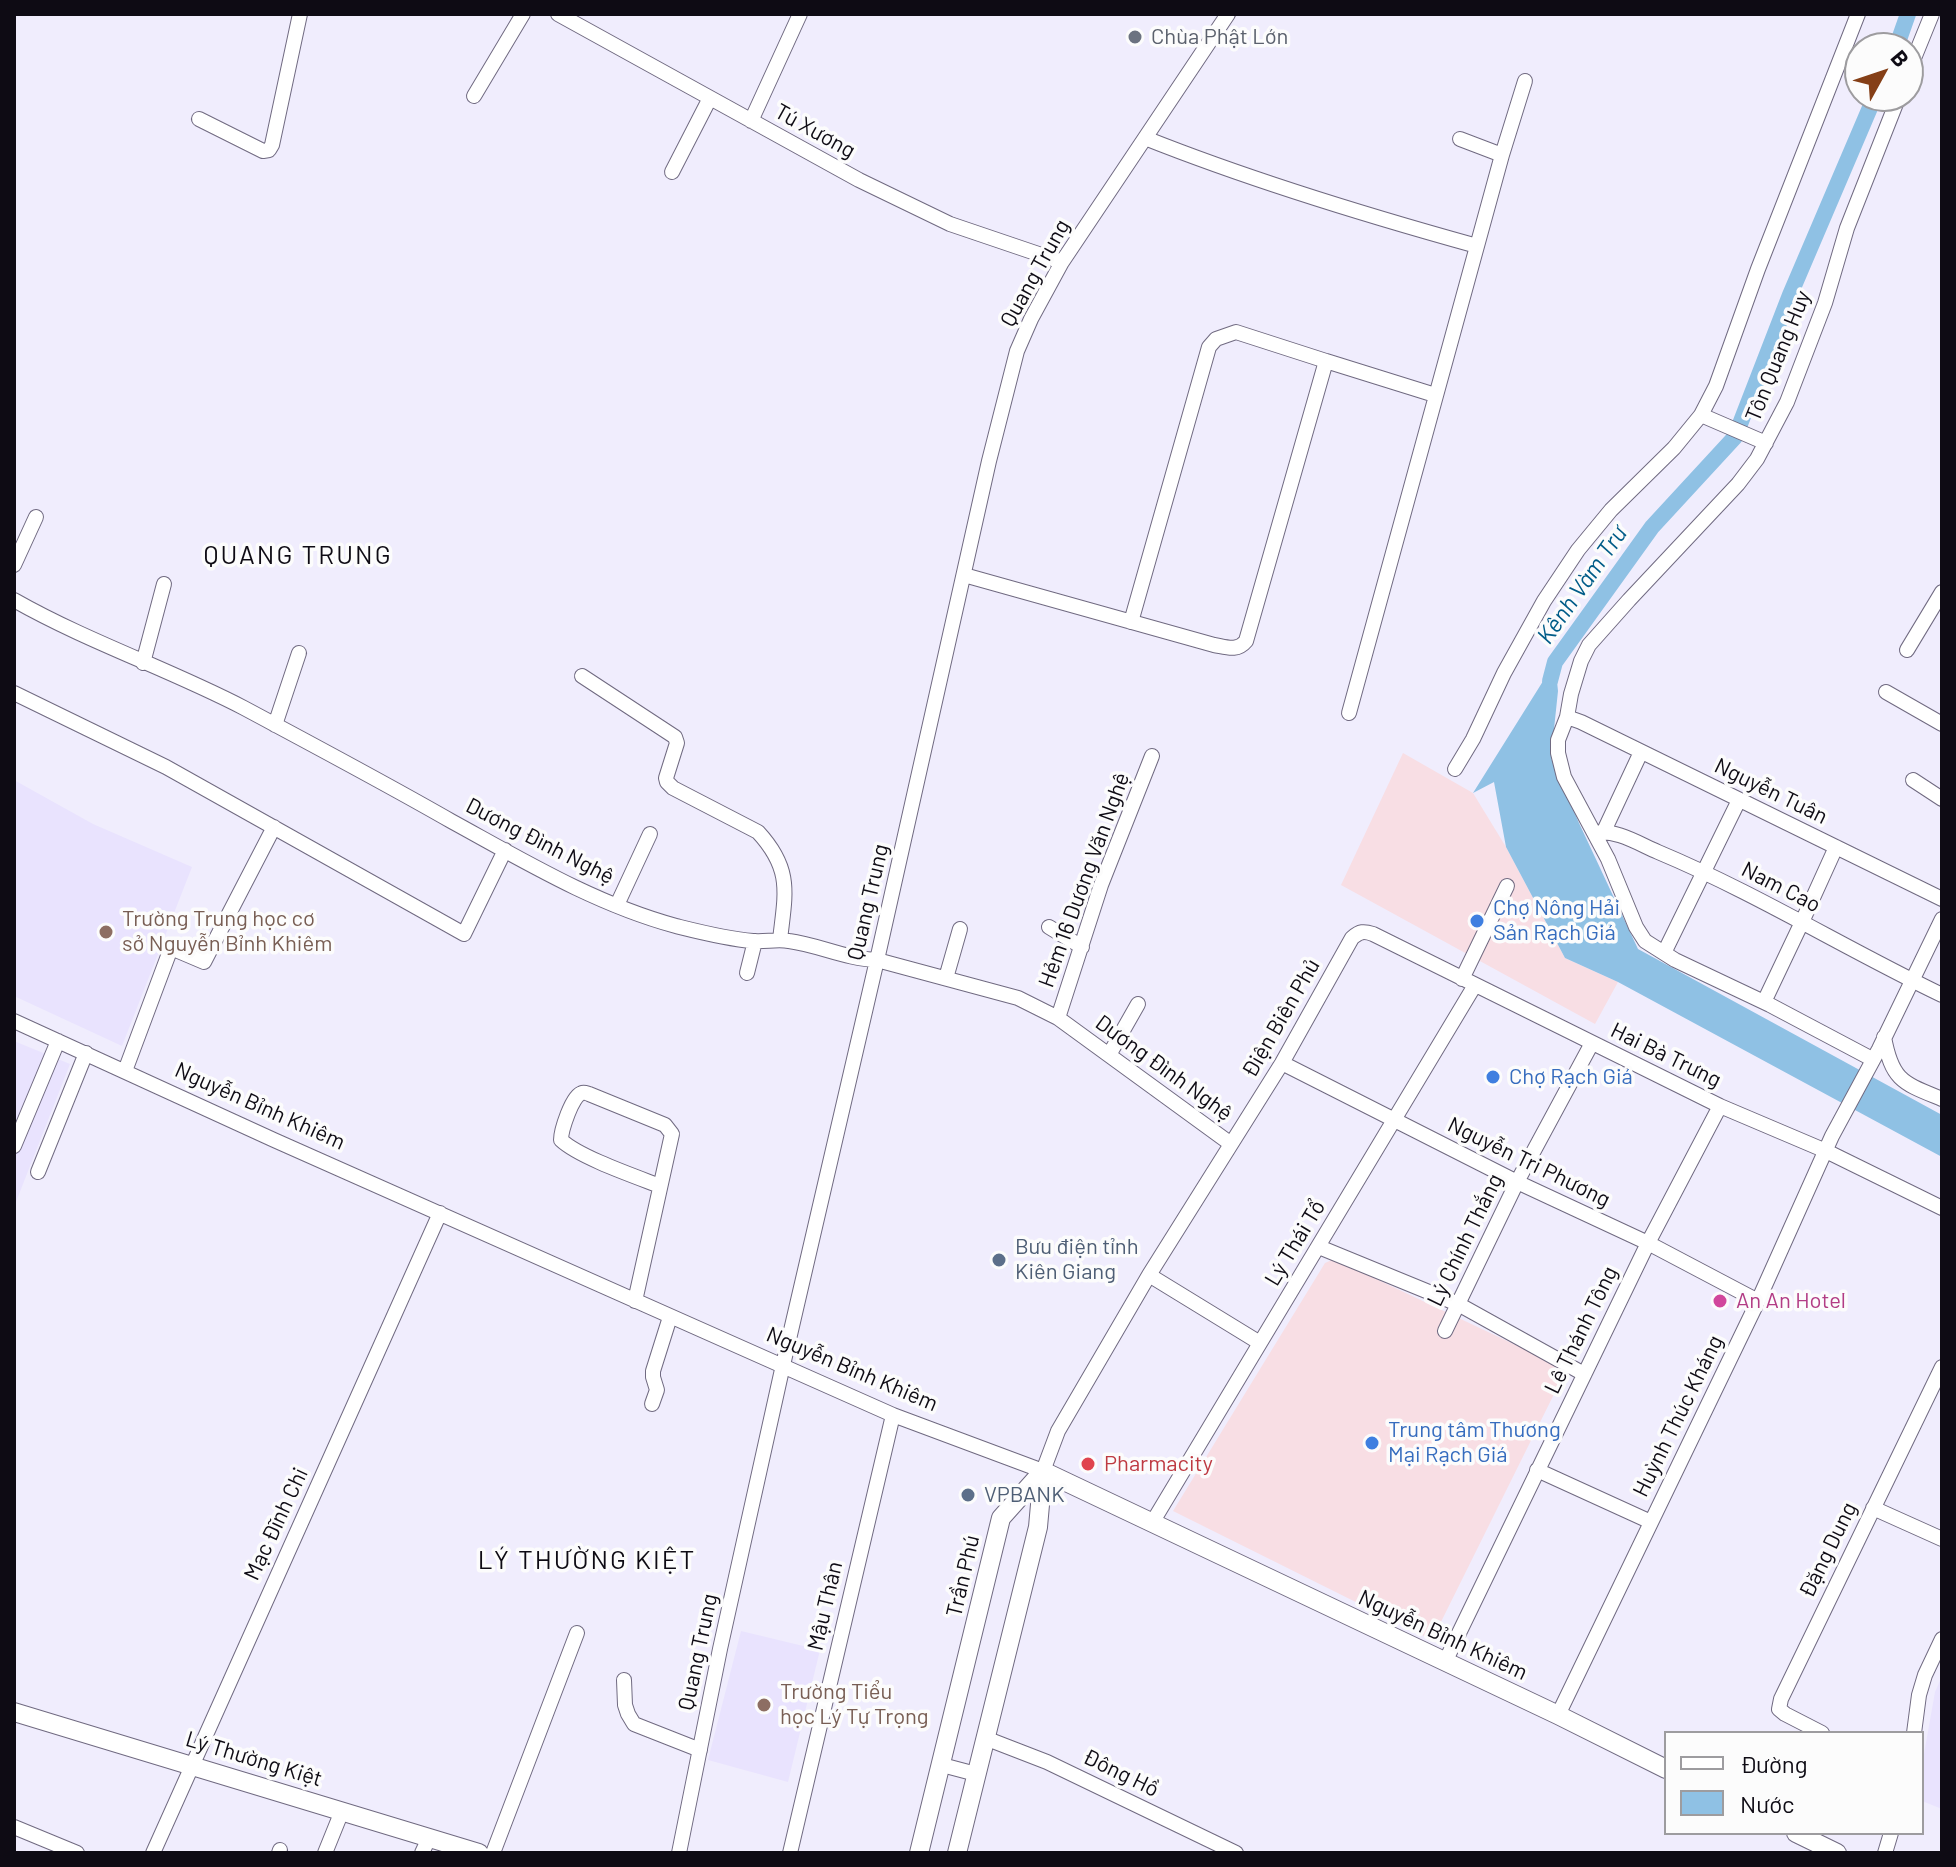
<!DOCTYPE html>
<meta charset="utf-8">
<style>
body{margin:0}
#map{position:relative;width:1956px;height:1867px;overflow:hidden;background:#f0edfd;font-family:Barlow,sans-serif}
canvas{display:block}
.frame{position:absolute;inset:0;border:16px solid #0e0b14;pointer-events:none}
.legend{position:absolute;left:1664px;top:1731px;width:260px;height:104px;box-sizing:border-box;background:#fcfcfc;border:2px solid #9d9c9f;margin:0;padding:10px 14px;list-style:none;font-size:24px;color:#0e0b14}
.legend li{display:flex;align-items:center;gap:16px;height:40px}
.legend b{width:40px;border:2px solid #9d9c9f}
.north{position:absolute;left:1844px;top:32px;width:80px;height:80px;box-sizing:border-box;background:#fcfcfc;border:2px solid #9d9c9f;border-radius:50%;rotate:50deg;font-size:22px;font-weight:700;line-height:32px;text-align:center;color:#0e0b14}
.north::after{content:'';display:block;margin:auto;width:28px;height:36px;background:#853f17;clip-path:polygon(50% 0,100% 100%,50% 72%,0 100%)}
</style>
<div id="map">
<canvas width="1956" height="1867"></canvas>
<div class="frame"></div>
<ul class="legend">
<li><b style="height:10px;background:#fff"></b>Đường</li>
<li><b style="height:22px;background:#8fc1e4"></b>Nước</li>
</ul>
<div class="north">B</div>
</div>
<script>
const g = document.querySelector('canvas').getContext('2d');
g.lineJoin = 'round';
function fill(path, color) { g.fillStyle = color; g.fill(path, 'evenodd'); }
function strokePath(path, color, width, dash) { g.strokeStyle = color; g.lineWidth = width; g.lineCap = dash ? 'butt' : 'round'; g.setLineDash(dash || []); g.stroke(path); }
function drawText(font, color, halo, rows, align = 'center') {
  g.font = font + ' Barlow,sans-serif'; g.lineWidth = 7; g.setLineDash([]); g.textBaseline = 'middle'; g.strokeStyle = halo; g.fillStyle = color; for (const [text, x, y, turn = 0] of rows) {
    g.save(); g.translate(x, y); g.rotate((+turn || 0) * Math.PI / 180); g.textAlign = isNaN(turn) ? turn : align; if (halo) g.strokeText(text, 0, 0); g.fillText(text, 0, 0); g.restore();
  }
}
fill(new Path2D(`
 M1403,753L1473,793L1506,847L1565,958L1618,982L1595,1024L1341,885Z
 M1334,1259L1560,1366L1563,1371V1376L1432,1640L1173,1511L1325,1263Z`), '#f8dee4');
fill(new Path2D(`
 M14,780L93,824L192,867L122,1046L14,996Z
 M14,1041L70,1064L14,1207Z
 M741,1631L820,1650L788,1782L708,1760Z
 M1942,1676V1809L1922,1801V1765L1935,1692Z`), '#e9e3fe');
fill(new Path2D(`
 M1555,662L1558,691L1551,758L1579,823L1638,949L1942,1115V1157L1618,982L1565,958L1506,847L1494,782L1473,793Z`), '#8fc1e4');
strokePath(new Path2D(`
 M1896,48L1908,14
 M1550,681L1555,662L1652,527L1735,437L1790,295L1875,96`), '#8fc1e4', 16);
const minor = new Path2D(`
 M558,14L859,180L950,224L1062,262
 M1908,73L1932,14
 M474,96L523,14
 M199,119L263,151L269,150L272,145L300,14
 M751,121L800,14
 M1145,138C1253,181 1365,215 1477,246
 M1460,139L1502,155
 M672,172L710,98
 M1326,361L1435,395
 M1701,415L1766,443
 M14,565L36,517
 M964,575L1214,645C1226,647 1237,652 1246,641L1326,361L1236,332L1216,339L1209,347L1131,622
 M14,600C88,642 169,669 244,708C313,745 383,782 451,821C524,861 595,904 676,926C700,932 727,939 753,941C765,942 777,939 789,941C819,945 846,959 877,960L1018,998L1058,1018L1231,1144
 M1907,650L1942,592
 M143,663L164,584
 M582,676L675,737L677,743L666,778L667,782L673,788L758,832C793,870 785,894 780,940
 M1886,692L1942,724
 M14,693L166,767L464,934L505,850
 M1349,713L1502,155L1525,81
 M1567,717L1571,694L1581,661L1589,645L1629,600L1738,484L1757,459L1787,402L1825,303L1847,228L1899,96
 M275,725L299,653
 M1455,769L1473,739L1504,673L1544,601L1578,550L1611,510L1674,448L1701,415L1716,386L1758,269L1858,14
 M1913,780L1942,799
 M1604,831L1641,752
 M1595,833C1616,829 1639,844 1658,852C1756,893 1846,949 1942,995
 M617,905L650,834
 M1049,927L1082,947
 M1664,953L1739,800
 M747,973L755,941
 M946,978L960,929
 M1462,979L1507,886
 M1764,1002L1802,922L1836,847
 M1058,1018L1101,885L1152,756
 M14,1021L274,1140L893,1415L1043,1471L1058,1431L1149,1275L1282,1063L1352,938C1360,931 1364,931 1373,934L1720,1106L1826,1151L1942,1208
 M1884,1037C1892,1081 1903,1083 1942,1099
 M1109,1055L1138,1004
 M1872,1059L1770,1005L1675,960L1645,941L1636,927L1608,859L1564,777L1558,753V740L1567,717L1581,722L1942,899
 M1282,1063L1517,1182L1648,1243L1758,1301
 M125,1071L171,948L204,962L274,827
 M14,1146L58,1041
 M38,1172L86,1053
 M1319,1247L1458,1304L1584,1374
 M1149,1275L1260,1343
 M635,1301L672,1134L665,1125L589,1094C586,1093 584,1092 582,1093C572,1095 561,1131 561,1140C579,1157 634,1176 660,1186
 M1445,1331L1517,1182L1592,1043
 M652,1404L657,1390L653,1377V1371L670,1317
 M1537,1470L1651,1522
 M1873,1508L1942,1539
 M1152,1523L1475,985
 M1445,1662L1648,1243L1720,1106
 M624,1680L625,1705L628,1714L634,1724L700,1750
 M1558,1715L1758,1301L1832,1136L1879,1049L1942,919
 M1822,1733L1785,1714L1779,1709L1781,1699L1942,1367
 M1914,1733L1919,1695L1925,1675L1942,1639
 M985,1738L1047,1762L1236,1853
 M942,1765L976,1774
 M14,1827L77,1853
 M153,1853L440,1213
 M279,1853L280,1850
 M325,1853L342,1811
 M422,1853L429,1838
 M493,1853L577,1633
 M679,1853L720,1649L783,1365L877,960L989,461L1017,351L1031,319L1062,262L1228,14
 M790,1853L893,1415
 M1885,1853L1891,1833`);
const major = new Path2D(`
 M1043,1471L1558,1715L1666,1769
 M14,1712L479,1853
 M1796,1833L1837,1853
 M919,1853L1001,1518L1043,1471
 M957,1853L1038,1527L1043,1471`);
strokePath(minor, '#706a81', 16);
strokePath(major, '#706a81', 20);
strokePath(minor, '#fff', 14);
strokePath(major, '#fff', 18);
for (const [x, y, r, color] of [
 [1135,37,8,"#6b7280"],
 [1477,921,8,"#3f7fe0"],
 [106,932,8,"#8d6e63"],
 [1493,1077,8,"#3f7fe0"],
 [999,1260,8,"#5c6f8a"],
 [1720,1301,8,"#d1479c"],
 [1372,1443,8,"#3f7fe0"],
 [1088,1464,8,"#e0444e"],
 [968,1495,8,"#5c6f8a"],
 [764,1705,8,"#8d6e63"]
]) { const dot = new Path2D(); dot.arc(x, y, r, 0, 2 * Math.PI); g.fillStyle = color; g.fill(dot); strokePath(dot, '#fcfcfc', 3); }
drawText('22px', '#5b616d', '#fcfcfc', [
 ["Chùa Phật Lớn",1151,37]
], 'left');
drawText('22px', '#0e0b14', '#fcfcfc', [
 ["Tú Xương",815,131,29],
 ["Quang Trung",1035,273,-61],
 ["Tôn Quang Huy",1778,356,-68],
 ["Nguyễn Tuân",1771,791,26],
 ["Dương Đình Nghệ",540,841,27],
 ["Hẻm 16 Dương Văn Nghệ",1084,880,-70],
 ["Nam Cao",1781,887,27],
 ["Quang Trung",868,902,-77],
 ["Điện Biên Phủ",1281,1018,-60],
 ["Hai Bà Trưng",1666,1055,26],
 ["Dương Đình Nghệ",1164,1068,36],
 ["Nguyễn Bỉnh Khiêm",260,1106,24],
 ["Nguyễn Tri Phương",1529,1162,26],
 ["Lý Chính Thắng",1465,1240,-64],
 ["Lý Thái Tổ",1295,1243,-59],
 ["Lê Thánh Tông",1581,1330,-64],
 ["Nguyễn Bỉnh Khiêm",852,1369,23],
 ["Huỳnh Thúc Kháng",1678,1416,-64],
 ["Mạc Đĩnh Chi",276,1524,-65],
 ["Đặng Dung",1828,1550,-64],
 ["Trần Phú",963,1576,-77],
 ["Mậu Thân",825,1606,-77],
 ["Nguyễn Bỉnh Khiêm",1443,1635,25],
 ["Quang Trung",698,1652,-78],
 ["Lý Thường Kiệt",254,1759,17],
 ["Đông Hồ",1121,1773,26]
]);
drawText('22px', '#366cbe', '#fcfcfc', [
 ["Chợ Nông Hải",1493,908],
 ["Sản Rạch Giá",1493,933],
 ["Chợ Rạch Giá",1509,1077],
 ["Trung tâm Thương",1388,1430],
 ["Mại Rạch Giá",1388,1455]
], 'left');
drawText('22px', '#785e54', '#fcfcfc', [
 ["Trường Trung học cơ",122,919],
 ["sở Nguyễn Bỉnh Khiêm",122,944],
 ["Trường Tiểu",780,1692],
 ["học Lý Tự Trọng",780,1717]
], 'left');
drawText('22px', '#4e5e75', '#fcfcfc', [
 ["Bưu điện tỉnh",1015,1247],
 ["Kiên Giang",1015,1272],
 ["VPBANK",984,1495]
], 'left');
drawText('22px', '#b23c85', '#fcfcfc', [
 ["An An Hotel",1736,1301]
], 'left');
drawText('22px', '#be3a42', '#fcfcfc', [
 ["Pharmacity",1104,1464]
], 'left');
drawText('italic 24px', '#005c88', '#fcfcfc', [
 ["Kênh Vàm Trư",1582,585,-55]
]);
g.letterSpacing = '2px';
drawText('26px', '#0e0b14', '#fcfcfc', [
 ["QUANG TRUNG",298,555],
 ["LÝ THƯỜNG KIỆT",587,1560]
]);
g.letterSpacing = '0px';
</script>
